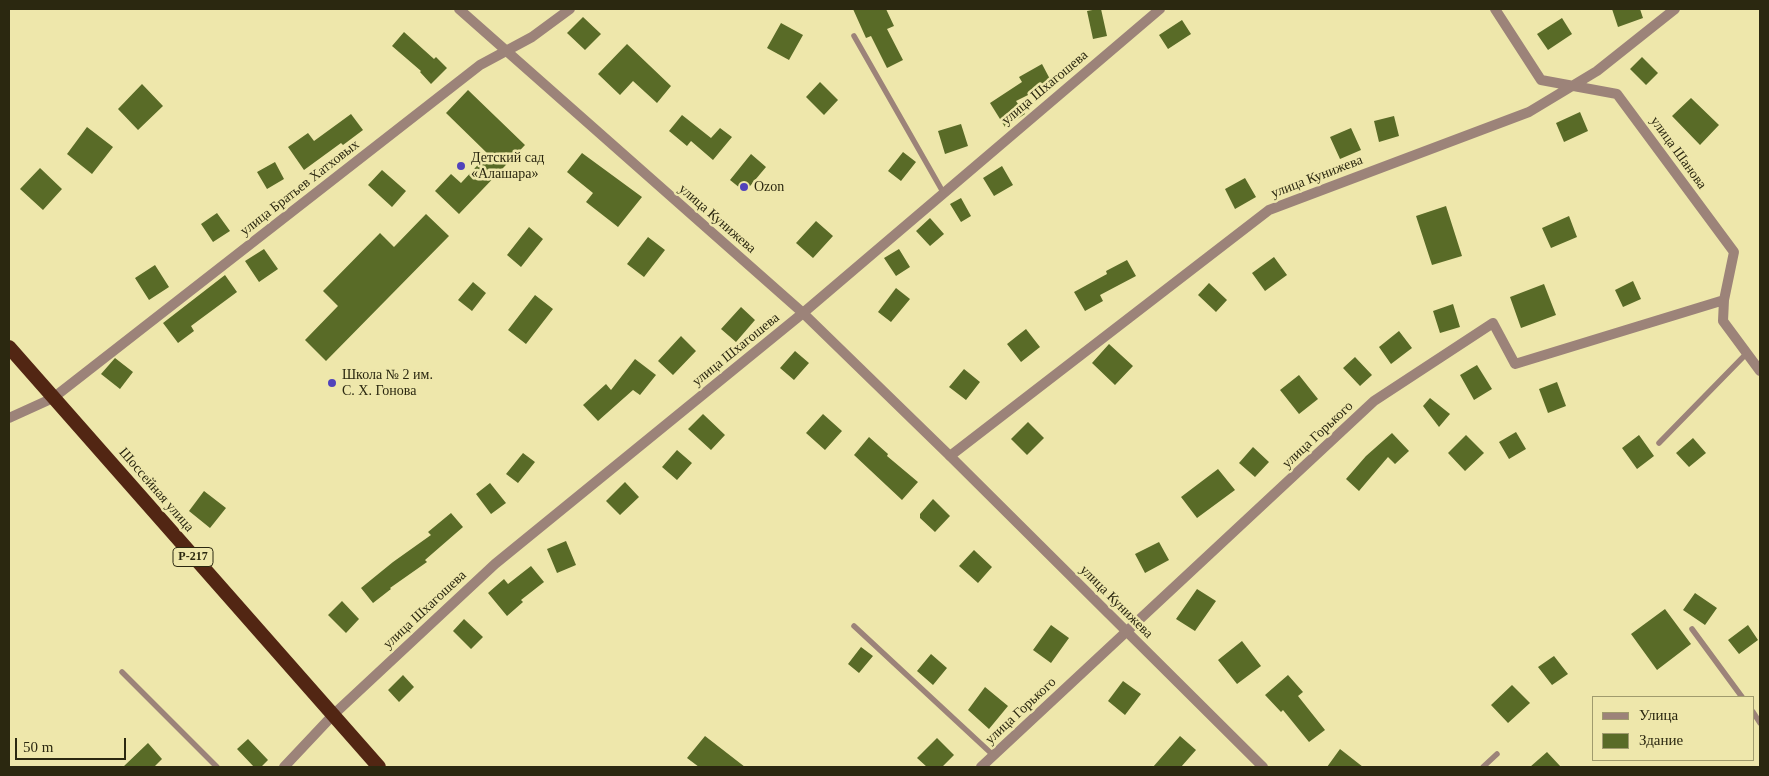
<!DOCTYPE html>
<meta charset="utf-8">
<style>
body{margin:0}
#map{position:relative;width:1769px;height:776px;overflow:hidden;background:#eee7ab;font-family:Georgia,serif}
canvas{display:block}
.frame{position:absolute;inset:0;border:10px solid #2b2810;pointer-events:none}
.legend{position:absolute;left:1592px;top:696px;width:162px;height:65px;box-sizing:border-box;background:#eee7ab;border:1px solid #a09b6d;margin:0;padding:6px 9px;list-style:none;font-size:15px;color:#2b2810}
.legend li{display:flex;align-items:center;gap:10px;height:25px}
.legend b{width:25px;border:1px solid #a09b6d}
.scale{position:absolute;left:15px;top:738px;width:111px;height:22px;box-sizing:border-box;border:2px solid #2b2810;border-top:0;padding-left:6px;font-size:15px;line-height:18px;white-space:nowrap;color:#2b2810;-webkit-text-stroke:4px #eee7ab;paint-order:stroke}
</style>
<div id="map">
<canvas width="1769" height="776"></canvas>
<div class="frame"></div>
<ul class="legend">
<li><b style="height:6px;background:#9c8379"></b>Улица</li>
<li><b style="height:14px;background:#596b27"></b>Здание</li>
</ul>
<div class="scale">50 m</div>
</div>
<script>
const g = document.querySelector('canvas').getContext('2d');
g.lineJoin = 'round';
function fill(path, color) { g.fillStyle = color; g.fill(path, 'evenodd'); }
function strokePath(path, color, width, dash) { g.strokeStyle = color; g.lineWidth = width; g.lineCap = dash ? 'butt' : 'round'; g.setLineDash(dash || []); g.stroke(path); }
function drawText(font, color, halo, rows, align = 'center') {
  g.font = font + ' Georgia,serif'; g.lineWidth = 5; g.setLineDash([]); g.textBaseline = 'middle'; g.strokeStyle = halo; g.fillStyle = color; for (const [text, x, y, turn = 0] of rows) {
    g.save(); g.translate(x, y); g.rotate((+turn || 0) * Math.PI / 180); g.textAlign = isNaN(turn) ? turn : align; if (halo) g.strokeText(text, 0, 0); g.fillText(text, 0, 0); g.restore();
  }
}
fill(new Path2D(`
 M853,9H886L894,26L887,29L903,60L887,68L871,36L866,38Z
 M1098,9H1101L1107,36L1093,39L1087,11Z
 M1612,9H1640L1643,18L1618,27Z
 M583,17L601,34L585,50L567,33Z
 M1562,18L1572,34L1548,50L1537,34Z
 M1182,20L1191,34L1168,49L1159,35Z
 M781,23L803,35L789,60L767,48Z
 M404,32L434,59L436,57L447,68L431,84L420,72L421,71L392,46Z
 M627,44L671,86L657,103L633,81L620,95L598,74Z
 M1642,57L1658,73L1646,85L1630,69Z
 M1042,64L1052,83L1016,101L1025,114L1005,127L990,103L1022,82L1019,77Z
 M820,82L838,100L824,115L806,97Z
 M142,84L163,106L138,130L118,109Z
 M468,90L525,145L459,214L435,191L451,174L461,183L488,154L446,113Z
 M1691,98L1719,125L1700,145L1672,116Z
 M1580,112L1588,131L1564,142L1556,123Z
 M351,114L363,130L343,145L341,143L304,170L288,147L308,133L314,141Z
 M682,115L711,138L720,128L732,137L713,160L691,141L687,146L669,131Z
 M1394,116L1399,136L1379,142L1374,121Z
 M961,124L968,146L945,154L938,131Z
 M87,127L113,147L92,174L67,154Z
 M1351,128L1361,150L1340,159L1330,137Z
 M903,152L916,162L901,181L888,171Z
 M582,153L642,197L618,227L586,202L593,193L567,172Z
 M751,154L766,167L745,192L730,180Z
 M275,162L284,179L267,189L257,172Z
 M1002,166L1013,185L994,196L983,178Z
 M40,168L62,189L43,210L20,189Z
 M382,170L406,191L392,207L368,185Z
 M1245,178L1256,197L1235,209L1225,189Z
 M961,198L971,216L961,222L950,204Z
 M1446,206L1462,256L1432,265L1416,216Z
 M217,213L230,231L213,242L201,224Z
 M426,214L449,236L326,361L305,340L338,306L323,291L380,233L394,247Z
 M1569,216L1577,237L1551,248L1542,228Z
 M930,218L944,234L930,246L916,231Z
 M816,221L833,236L813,258L796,243Z
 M529,227L543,239L521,267L507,255Z
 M648,237L665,250L644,277L627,264Z
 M264,249L278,269L259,282L245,261Z
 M899,249L910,267L896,276L884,258Z
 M1274,257L1287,275L1265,291L1252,273Z
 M1127,260L1136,276L1100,295L1103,301L1085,311L1074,292L1107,274L1106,271Z
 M155,265L169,287L149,300L135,278Z
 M225,275L237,292L191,326L194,331L178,343L163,323Z
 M1633,281L1641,299L1623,307L1615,290Z
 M473,282L486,293L472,311L458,300Z
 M1209,283L1227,300L1216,312L1198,295Z
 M1544,284L1556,315L1521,328L1510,297Z
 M896,288L910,299L891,322L878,312Z
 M535,295L553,309L526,344L508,330Z
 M1453,304L1460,327L1440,333L1433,311Z
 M741,307L755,320L736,342L721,329Z
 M1026,329L1040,347L1021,362L1007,344Z
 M1399,331L1412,348L1391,364L1379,347Z
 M681,336L696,351L673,375L658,361Z
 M1109,344L1133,366L1115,385L1092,363Z
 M795,351L809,363L794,380L780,368Z
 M1355,357L1372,375L1360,386L1343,368Z
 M115,358L133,372L120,389L101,374Z
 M635,359L656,375L640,395L633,390L598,421L583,405L606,384L611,390Z
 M1477,365L1492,389L1474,400L1460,375Z
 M964,369L980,382L966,400L949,387Z
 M1299,375L1318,399L1299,414L1280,390Z
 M1557,382L1566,406L1548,413L1539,389Z
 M1430,398L1450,414L1439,427L1423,406Z
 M703,414L725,435L711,450L688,429Z
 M823,414L842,431L825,450L806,433Z
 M1028,422L1044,438L1027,455L1011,439Z
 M1516,432L1526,449L1509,459L1499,442Z
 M1392,433L1409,451L1395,464L1388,457L1359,491L1346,479L1366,456Z
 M1466,435L1484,453L1465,471L1448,453Z
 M1639,435L1654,456L1637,469L1622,448Z
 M869,437L888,454L887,456L918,482L902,500L854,455Z
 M1693,438L1706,453L1689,467L1676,453Z
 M1253,447L1269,462L1255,477L1239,463Z
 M677,450L692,463L677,480L662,467Z
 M523,453L535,462L518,483L506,474Z
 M1218,469L1235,490L1197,518L1181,497Z
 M625,482L639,497L620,515L606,501Z
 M490,483L506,503L491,514L476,494Z
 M204,491L226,508L210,528L189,511Z
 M933,499L950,516L935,532L920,518V514Z
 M451,513L463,527L425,560L427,562L390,588L391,589L373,603L361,588L393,562L431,535L428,532Z
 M566,541L576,565L557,573L547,549Z
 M1159,542L1169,560L1145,573L1135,554Z
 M974,550L992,567L978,583L959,566Z
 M531,566L544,582L521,600L523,602L507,616L488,593L504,579L508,584Z
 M1197,589L1216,601L1195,631L1176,619Z
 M1695,593L1717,608L1705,625L1683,610Z
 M342,601L359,619L346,633L328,615Z
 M1665,609L1691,644L1657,670L1631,634Z
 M464,619L483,637L471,649L453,631Z
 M1051,625L1069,638L1051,663L1033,650Z
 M1748,625L1758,640L1739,654L1728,640Z
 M1242,641L1261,666L1237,684L1218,660Z
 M861,647L873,656L859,673L848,664Z
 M931,654L947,668L933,685L917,671Z
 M1554,656L1568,674L1552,685L1538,667Z
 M403,675L414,687L399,702L388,690Z
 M1288,675L1303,692L1298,696L1325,730L1309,742L1283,710L1281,712L1265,695Z
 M1123,681L1141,694L1125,715L1108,701Z
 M1512,685L1530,703L1508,723L1491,705Z
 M985,687L1008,706L989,729L968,710Z
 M705,736L745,767H699L687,758Z
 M1180,736L1196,750L1181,767H1153Z
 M937,738L954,755L942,767H927L917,758Z
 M248,739L268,760L261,767H254L237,749Z
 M148,743L162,759L154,767H123Z
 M1340,749L1363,767H1327Z
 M1547,752L1561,767H1530Z`), '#596b27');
strokePath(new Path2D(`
 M854,36L943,192
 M1659,443L1747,353
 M854,626L993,755
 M1692,629L1742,697
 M122,672L217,767
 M1753,712L1760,723
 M1483,767L1497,754`), '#9c8379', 5.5);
strokePath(new Path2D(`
 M1495,9L1541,80L1617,94L1734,252L1724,300L1723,321L1760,371
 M9,418L53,398L480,65L532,37L570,9
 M950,456L1269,210L1529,112L1597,71L1675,9
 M284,767L333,715L495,564L803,313L1160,9
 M981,767L1374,401L1493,323L1515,364L1724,300`), '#9c8379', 10);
strokePath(new Path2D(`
 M459,9L803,313L950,456L1263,767`), '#9c8379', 10);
strokePath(new Path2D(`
 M9,347L379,767`), '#522613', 14);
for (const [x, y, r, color] of [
 [461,166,5,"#5143bb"],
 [744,187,5,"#5143bb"],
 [332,383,5,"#5143bb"]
]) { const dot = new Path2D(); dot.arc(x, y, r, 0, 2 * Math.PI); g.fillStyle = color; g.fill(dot); strokePath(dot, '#eee7ab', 2); }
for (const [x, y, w] of [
 [193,557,40]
]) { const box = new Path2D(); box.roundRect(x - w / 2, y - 9.5, w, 19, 4); g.fillStyle = '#eee7ab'; g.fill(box); strokePath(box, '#2b2810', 1); }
drawText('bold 12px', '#2b2810', null, [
 ["Р-217",193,557]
]);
drawText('14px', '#2b2810', '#eee7ab', [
 ["улица Шхагошева",1045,88,-40],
 ["улица Шанова",1678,153,54],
 ["улица Кунижева",1317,177,-21],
 ["улица Братьев Хатховых",300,188,-38],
 ["улица Кунижева",717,219,41],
 ["улица Шхагошева",736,350,-39],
 ["улица Горького",1318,435,-43],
 ["Шоссейная улица",156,490,49],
 ["улица Кунижева",1116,602,45],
 ["улица Шхагошева",425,610,-43],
 ["улица Горького",1021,711,-43]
]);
drawText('14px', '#2b2810', '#eee7ab', [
 ["Детский сад",471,158],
 ["«Алашара»",471,174],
 ["Ozon",754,187],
 ["Школа № 2 им.",342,375],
 ["С. Х. Гонова",342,391]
], 'left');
</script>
